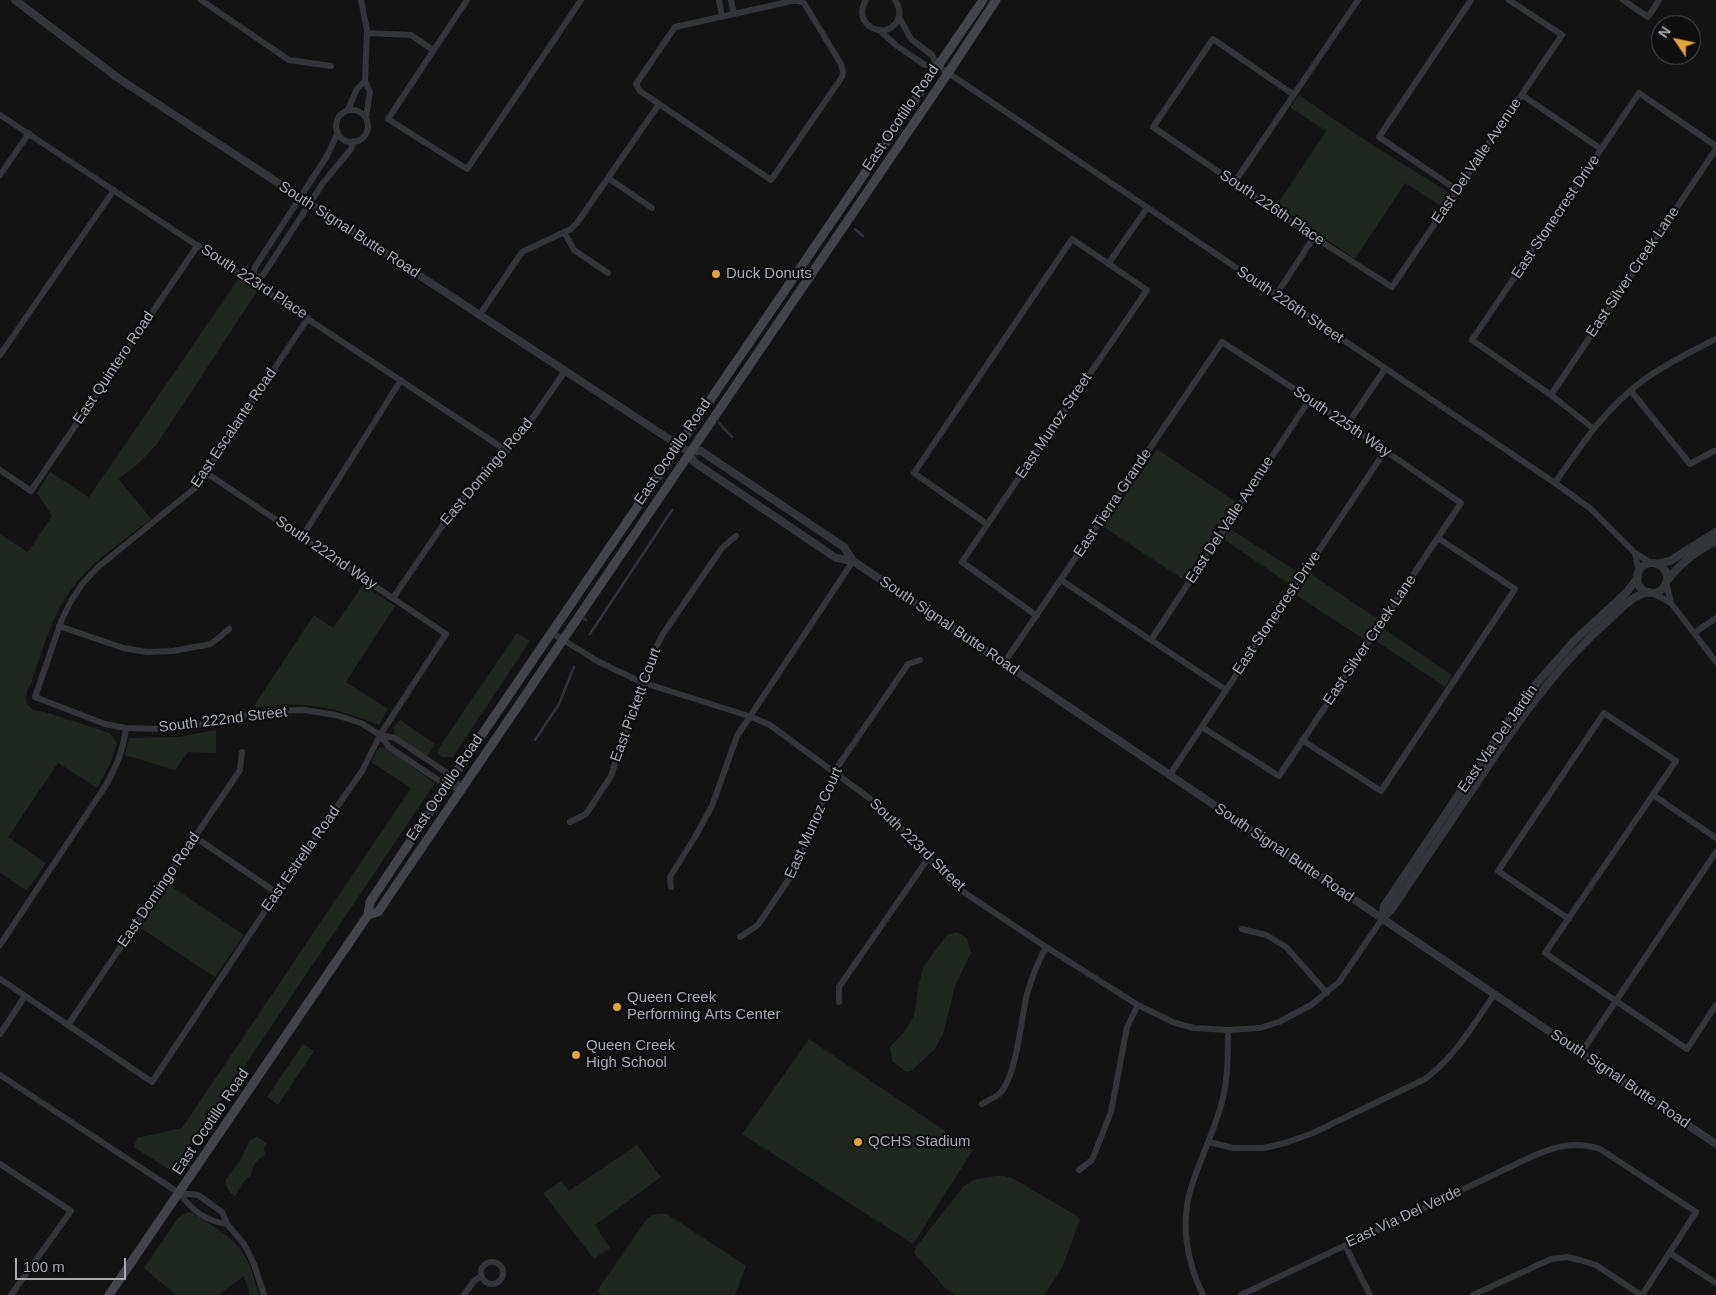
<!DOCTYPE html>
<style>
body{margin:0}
#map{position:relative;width:1716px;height:1295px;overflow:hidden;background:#131314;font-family:Arial,sans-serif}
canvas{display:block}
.north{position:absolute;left:1651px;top:15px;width:50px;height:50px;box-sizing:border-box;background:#0e0e0f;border:1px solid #4b4c51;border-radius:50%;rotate:304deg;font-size:14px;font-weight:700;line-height:20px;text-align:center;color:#a6aab3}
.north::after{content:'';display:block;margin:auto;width:18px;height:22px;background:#e1a43e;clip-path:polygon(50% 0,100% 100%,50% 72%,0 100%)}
.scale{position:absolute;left:15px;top:1258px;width:111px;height:22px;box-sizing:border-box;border:2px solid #a6aab3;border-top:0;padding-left:6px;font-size:15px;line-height:18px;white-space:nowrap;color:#a6aab3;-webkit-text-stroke:4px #0e0e0f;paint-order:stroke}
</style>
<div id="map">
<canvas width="1716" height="1295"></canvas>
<div class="north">N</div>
<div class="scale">100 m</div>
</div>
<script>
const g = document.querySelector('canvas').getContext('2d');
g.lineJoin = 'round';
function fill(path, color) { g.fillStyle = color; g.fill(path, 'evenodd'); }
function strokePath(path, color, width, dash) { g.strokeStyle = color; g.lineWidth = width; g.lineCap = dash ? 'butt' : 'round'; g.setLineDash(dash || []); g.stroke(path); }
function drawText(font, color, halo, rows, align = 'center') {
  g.font = font + ' Arial,sans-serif'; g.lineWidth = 4.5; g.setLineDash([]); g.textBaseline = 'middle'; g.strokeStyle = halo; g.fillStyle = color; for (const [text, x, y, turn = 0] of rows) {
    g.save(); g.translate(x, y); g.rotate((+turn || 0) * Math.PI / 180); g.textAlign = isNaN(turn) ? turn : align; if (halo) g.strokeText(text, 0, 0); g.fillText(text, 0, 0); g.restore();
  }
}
fill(new Path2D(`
 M1299,95L1360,137L1448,192L1449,195L1441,206L1405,183L1355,259L1277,205L1326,131L1290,107Z
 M239,278L258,290L157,444L140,462L119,479L151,519C126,539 98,557 77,582C53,610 43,649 31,683L27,691L26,698L27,704L33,710L45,712L110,733L117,743L110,764L97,788L58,763L8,837L46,863L27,891L0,873V534L28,552L52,516L37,493L50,472L89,497Z
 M1157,449L1236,502L1184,580L1104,527Z
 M1230,529L1299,573L1291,585L1223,539Z
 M1311,574L1379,620L1365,640L1296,595Z
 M363,585L395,606L346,682L388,709L379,725C339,709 300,698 256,708L255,704L314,615L333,628Z
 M1384,629L1452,675L1445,687L1376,641Z
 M517,633L530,641L453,757H442L438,754V749Z
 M400,720L435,744L427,757L394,735L393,727Z
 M216,730V753L188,752L175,770L125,755L129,738L178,737Z
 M385,747L435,783L173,1172L134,1147L137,1138L182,1128L411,788L371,762L379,748Z
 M168,884L244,935L215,977L139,927Z
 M957,932L967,938L971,953L955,986L943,1034L935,1049L911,1071L906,1072L892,1061L890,1047L904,1032L913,1018L916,1005L918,986L924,966L947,935Z
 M809,1039L973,1150L913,1244L742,1134Z
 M303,1044L314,1051L278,1105L267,1097Z
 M257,1137L267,1143L264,1148L265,1155C256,1159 252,1167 251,1176L246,1179L235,1196C229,1193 225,1187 226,1179L240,1161L249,1141Z
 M637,1145L661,1177L595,1225L610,1248L594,1259L543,1193L561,1181L569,1191Z
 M995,1176H1005L1014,1179L1077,1216L1080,1220L1062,1268L1044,1295H956L945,1288L914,1253L916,1247L963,1187L973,1180Z
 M188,1212L193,1213C210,1225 233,1236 244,1255C252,1267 255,1282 259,1295H250L244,1276L219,1295H176L144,1268L178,1218Z
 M660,1214H667L746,1266L735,1295H601L597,1291L646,1220L652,1215Z`), '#1f2720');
strokePath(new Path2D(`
 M855,229L863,236
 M719,423L732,437
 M584,619L586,620
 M590,634L672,510
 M535,740L559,704L574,667`), '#2d363c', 2.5);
strokePath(new Path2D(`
 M201,0L289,60L331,66
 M361,0L367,30L365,81L370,92L366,118
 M467,0L388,119L467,169L581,0
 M719,0L722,16
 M731,0L734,14
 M866,0C850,25 888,43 898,19C901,12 899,6 895,0
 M1623,0L1648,17L1659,0
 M792,1H798L804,3L841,64L843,72L842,77L771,180L640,91L636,84L675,27Z
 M899,17L911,39L932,55L938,66L1555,483L1591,509L1635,553L1651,563
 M879,30L897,46L925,65L938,66
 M367,33L411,35L433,50
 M1294,95L1213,39L1153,127L1314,237L1392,287L1562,35L1509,0
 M1522,95L1601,149
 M348,110L357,89L365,81
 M336 126a16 16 0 1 1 32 0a16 16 0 1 1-32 0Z
 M0,115L507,451
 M0,175L29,133
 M608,178L652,208
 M1234,183L1358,0
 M1457,190L1379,137L1471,0
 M564,232L574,250L608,273
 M1108,264L1147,208
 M252,281L263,275L323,183L351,149L354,141
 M252,281L255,267L327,156L338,132
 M1276,295L1314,237
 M479,316L522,252L571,229L577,223L659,104
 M308,318L195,488L98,567L83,583L71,601L62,619L35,697L105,724L126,728L161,729L190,727L268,711L304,710L336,715L361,723L380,735L395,738L453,777L461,789
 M0,355L114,190
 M1631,391L1690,464L1716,450
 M1551,395L1716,149
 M1347,425L1385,369
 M1594,429L1551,395L1472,340L1639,93L1716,146
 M0,470L31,491L198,245
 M1555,483C1581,445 1607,406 1645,379C1667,363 1692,351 1716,339
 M987,524L914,473L1072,239L1147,290C1085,381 1023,471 962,562L1037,616
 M302,537L401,380
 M1635,553L1639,573
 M1061,580L1226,690
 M1666,582L1671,603
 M1651,592L1671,603L1716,662
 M393,598L455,507L507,451L525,429L565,371
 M59,626L123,648L147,652L173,651L211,644L229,629
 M552,633L599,662L641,682L749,716L770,725L876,803L892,818L953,885L1046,947L1138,1005L1175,1023L1194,1028L1228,1030L1260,1028L1279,1022L1311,1005L1339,982L1382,919
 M1694,633L1716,618
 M1151,640L1310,399
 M1004,663L1222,342L1310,399L1461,503L1279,776L1202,727
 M380,735L389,747L447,786L461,789
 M1302,740L1381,791L1515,589L1438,538
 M1169,776L1385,451
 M1653,795L1716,838
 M570,822L586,814L611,776L641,682L652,655L663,634L722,548L736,536
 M195,837L277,893
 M671,887L670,877L695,837L712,806L737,736L853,561
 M1569,919L1498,871L1604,713L1676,761L1545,953L1687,1049L1716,1005
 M1242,929L1266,935L1286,947L1327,993
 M740,937L758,925L791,876L804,850L834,772L908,664L920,660
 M0,945L106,785C117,765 123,751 126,728
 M0,979L152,1082L277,893L362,771L380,735L446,634L205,472
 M839,1002V987L929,857
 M68,1025L240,770L242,752
 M0,1034L25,996
 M1581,1053L1716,852
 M0,1075L179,1193C192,1210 205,1221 227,1224
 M982,1104C987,1101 994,1098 999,1094C1017,1077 1021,1018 1027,994C1032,976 1038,962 1046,947
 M1209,1142L1233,1148H1264L1285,1143L1313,1133L1425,1079C1456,1056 1472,1026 1494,995
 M0,1164L71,1211L11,1295
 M1079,1170L1092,1160L1111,1112L1127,1027L1138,1005
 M179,1193L198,1195L222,1212L227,1224L244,1244L254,1264L264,1295
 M1345,1245L1370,1295
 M1670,1253L1716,1283
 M481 1273a11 11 0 1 1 22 0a11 11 0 1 1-22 0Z
 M464,1295L473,1282L481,1276
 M1203,1295C1187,1262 1180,1224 1191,1188C1200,1159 1214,1132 1222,1102C1228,1078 1228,1055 1228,1030
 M1241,1295L1533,1156C1556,1146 1575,1141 1600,1149L1696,1212L1642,1295
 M1473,1295L1551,1259L1567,1257L1580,1260L1596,1265L1641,1295`), '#343539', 6);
strokePath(new Path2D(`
 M15,0L118,78L689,452L694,462L836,558L853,561
 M689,452L701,451L844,547L853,561L1716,1144
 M1637 578a15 15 0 1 1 30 0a15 15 0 1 1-30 0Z
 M1657,564L1670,561L1716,532
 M1667,581C1680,563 1696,552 1716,541
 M1382,919L1384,906L1508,721L1530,691L1575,640L1627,592L1638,577
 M1382,919L1391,910C1419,869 1446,828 1474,787C1515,725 1555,667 1612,617C1624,606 1633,595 1649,592`), '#343539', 8);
strokePath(new Path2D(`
 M368,915L378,912L948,73L996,0
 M109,1295L368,915L370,902L453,777L983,0`), '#424449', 9);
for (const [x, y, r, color] of [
 [716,274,5,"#e1a43e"],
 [617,1007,5,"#e1a43e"],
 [576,1055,5,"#e1a43e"],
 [858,1142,5,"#e1a43e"]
]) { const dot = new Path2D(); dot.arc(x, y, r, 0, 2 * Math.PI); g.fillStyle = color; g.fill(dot); strokePath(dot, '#0e0e0f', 2); }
drawText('15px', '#a6aab3', '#0e0e0f', [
 ["East Ocotillo Road",901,118,-56],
 ["East Del Valle Avenue",1477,161,-56],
 ["South 226th Place",1272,208,34],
 ["East Stonecrest Drive",1556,217,-56],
 ["South Signal Butte Road",349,230,33],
 ["East Silver Creek Lane",1633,272,-56],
 ["South 223rd Place",254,282,33],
 ["South 226th Street",1290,305,34],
 ["East Quintero Road",114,368,-56],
 ["South 225th Way",1342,422,34],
 ["East Munoz Street",1054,426,-56],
 ["East Escalante Road",234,428,-56],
 ["East Ocotillo Road",673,452,-56],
 ["East Domingo Road",487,472,-50],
 ["East Tierra Grande",1113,503,-56],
 ["East Del Valle Avenue",1230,520,-57],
 ["South 222nd Way",326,553,34],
 ["East Stonecrest Drive",1277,613,-56],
 ["South Signal Butte Road",949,626,34],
 ["East Silver Creek Lane",1370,640,-56],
 ["East Pickett Court",636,705,-70],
 ["South 222nd Street",223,720,-7],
 ["East Via Del Jardin",1498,739,-55],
 ["East Ocotillo Road",445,788,-56],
 ["East Munoz Court",814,823,-66],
 ["South 223rd Street",917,845,44],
 ["South Signal Butte Road",1284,853,34],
 ["East Estrella Road",301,859,-55],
 ["East Domingo Road",159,890,-56],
 ["South Signal Butte Road",1620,1079,34],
 ["East Ocotillo Road",211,1122,-56],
 ["East Via Del Verde",1404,1217,-25]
]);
drawText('15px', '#a6aab3', '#0e0e0f', [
 ["Duck Donuts",726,274],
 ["Queen Creek",627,998],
 ["Performing Arts Center",627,1015],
 ["Queen Creek",586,1046],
 ["High School",586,1063],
 ["QCHS Stadium",868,1142]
], 'left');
</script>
